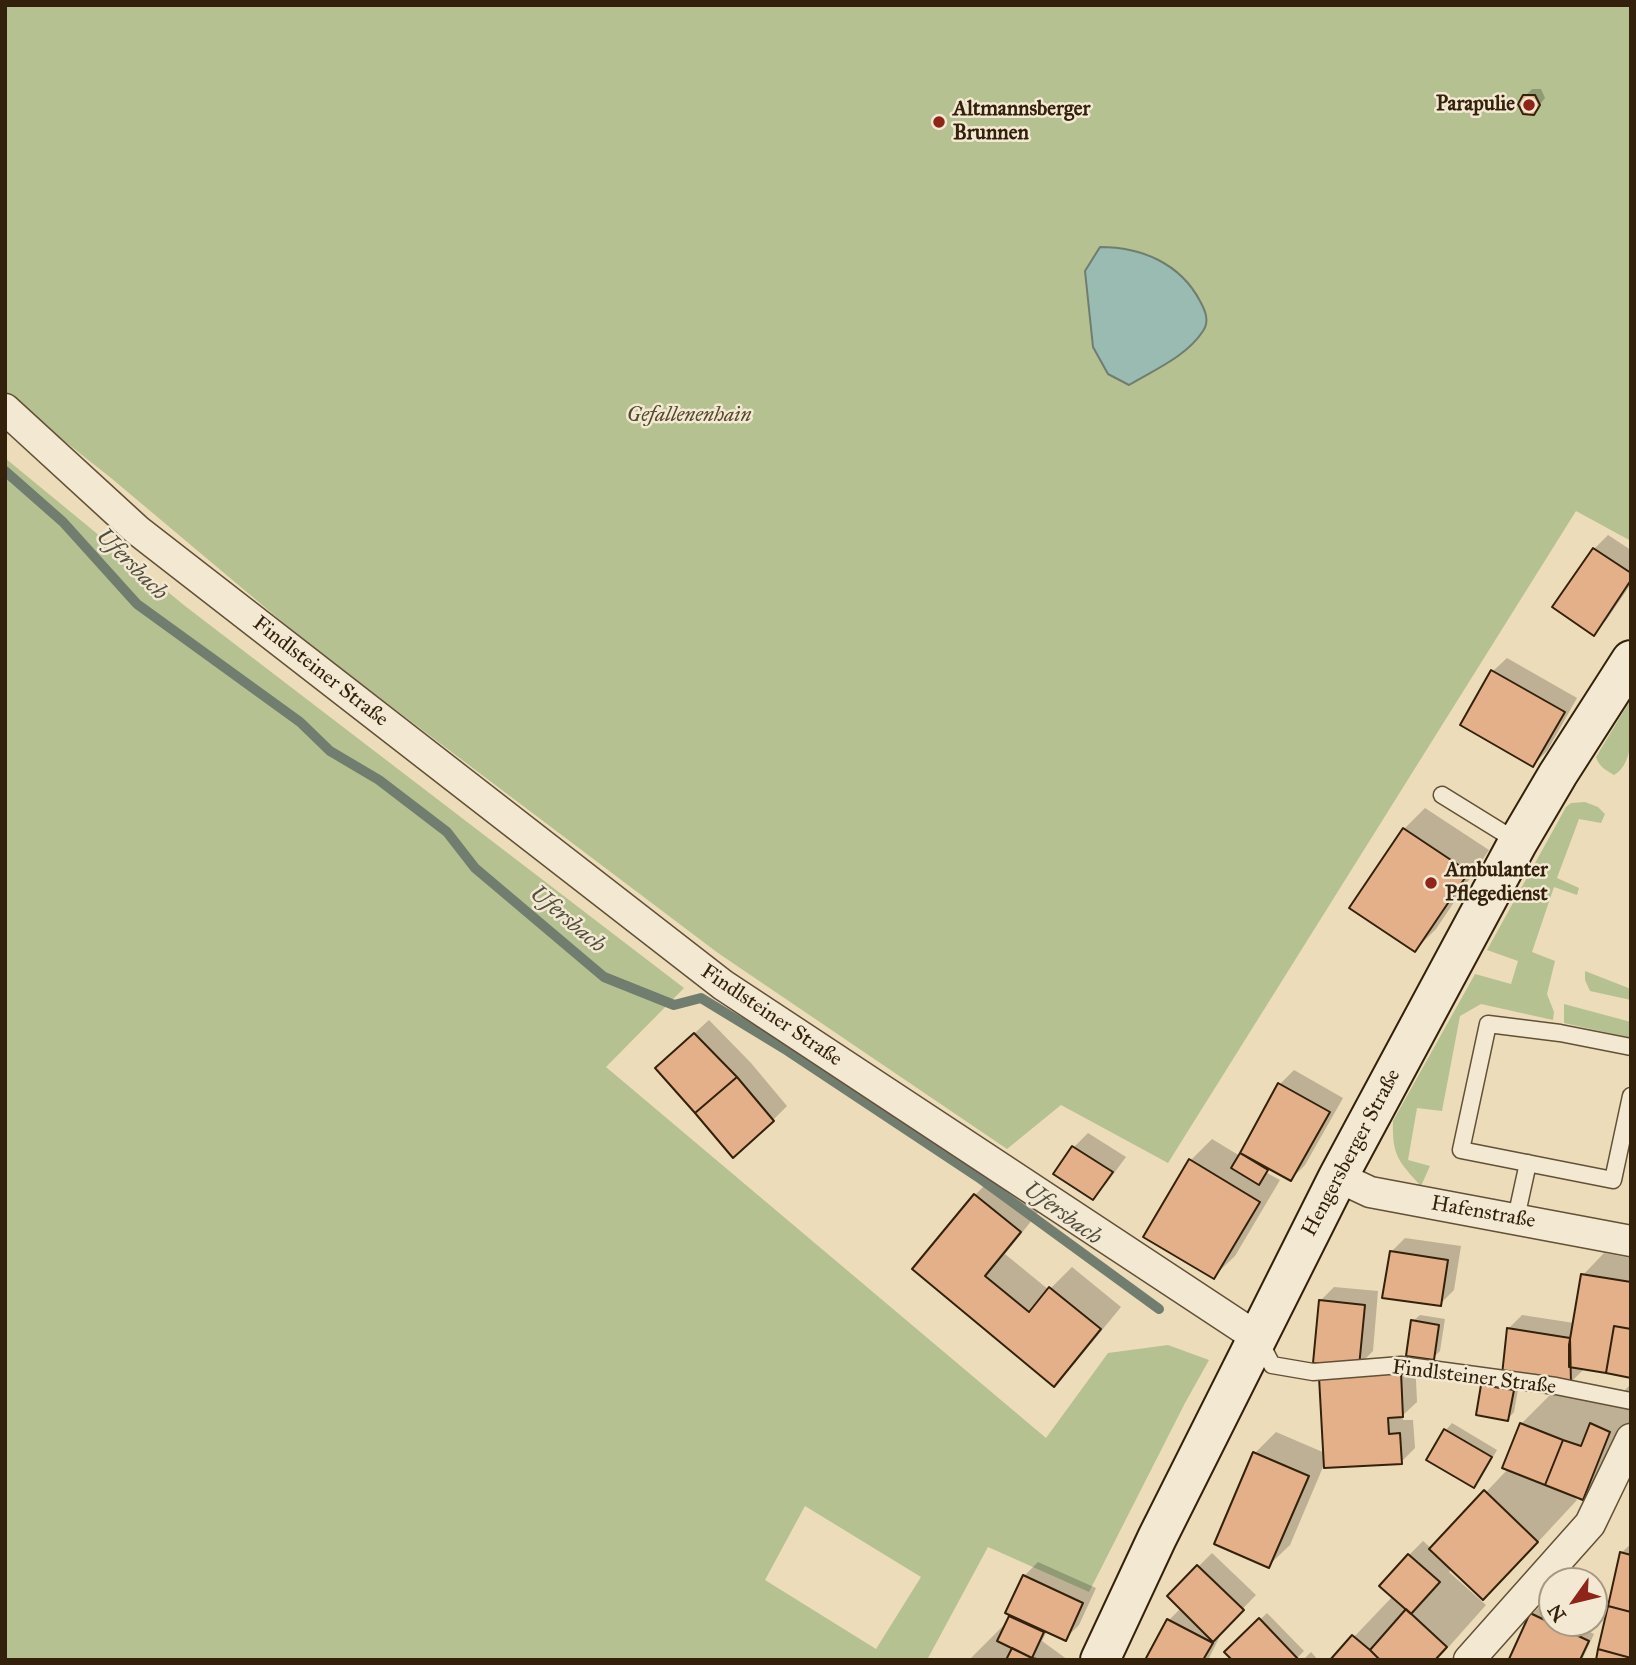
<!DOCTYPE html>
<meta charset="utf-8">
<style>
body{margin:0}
#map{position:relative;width:1636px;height:1665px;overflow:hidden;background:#eddcb9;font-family:"IM FELL Great Primer",serif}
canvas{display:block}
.frame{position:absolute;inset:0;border:7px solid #33210c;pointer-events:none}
.north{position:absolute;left:1538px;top:1567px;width:70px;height:70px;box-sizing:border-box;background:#f3e8d2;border:2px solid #a69883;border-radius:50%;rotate:236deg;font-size:19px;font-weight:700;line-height:28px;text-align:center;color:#33210c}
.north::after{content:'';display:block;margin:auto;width:24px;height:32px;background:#8f2418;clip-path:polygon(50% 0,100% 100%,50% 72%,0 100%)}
</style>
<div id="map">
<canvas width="1636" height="1665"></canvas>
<div class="frame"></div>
<div class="north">N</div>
</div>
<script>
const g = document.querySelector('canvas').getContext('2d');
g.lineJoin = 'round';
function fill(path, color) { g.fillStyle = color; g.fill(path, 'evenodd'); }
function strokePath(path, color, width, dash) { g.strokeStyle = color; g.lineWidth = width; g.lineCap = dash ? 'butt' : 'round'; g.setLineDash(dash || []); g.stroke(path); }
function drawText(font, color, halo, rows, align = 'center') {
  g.font = font + ' "IM FELL Great Primer",serif'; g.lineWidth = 5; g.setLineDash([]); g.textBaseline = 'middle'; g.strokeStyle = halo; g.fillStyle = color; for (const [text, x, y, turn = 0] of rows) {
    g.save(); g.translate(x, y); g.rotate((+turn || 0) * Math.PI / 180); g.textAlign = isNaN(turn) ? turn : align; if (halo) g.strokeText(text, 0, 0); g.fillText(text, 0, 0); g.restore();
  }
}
fill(new Path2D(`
 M5,5H1631V541L1576,511L1168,1163L1061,1105L1007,1149L718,953L311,646L111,478L5,394ZM1147,254C1181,270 1189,281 1206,314Z
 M5,458L185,606L684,988L606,1067L1046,1438L1108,1353L1168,1345L1209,1360L1185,1403L1089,1592L988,1547L927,1660H5ZM805,1506L921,1577L876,1649L765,1580Z
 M1631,699C1631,722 1636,763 1614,775C1606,770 1599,767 1596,757Z
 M1585,802L1598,807L1605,814L1601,823L1579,819L1557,878L1579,888L1577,895L1554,887L1532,952L1555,961L1547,994L1554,1012L1553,1020L1481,1004L1460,1016L1442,1111L1417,1108L1408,1160L1430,1166L1421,1186C1398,1161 1392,1155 1393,1121L1475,974L1511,984L1518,961L1487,950L1566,807L1571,803Z
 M1585,971L1631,989V1000L1590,991L1585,980Z
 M1564,1004L1631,1022V1038L1564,1023Z`), '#b5c191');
const water = new Path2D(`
 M1100,247C1141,247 1180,263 1200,301C1205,310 1210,321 1203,331C1187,356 1154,370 1129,385L1108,374L1093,347L1085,271Z`);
fill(water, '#99bbb1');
strokePath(water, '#707d6f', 2);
fill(new Path2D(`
 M1532,89H1541L1545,98L1533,113L1525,96Z
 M1608,535L1631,550V584L1607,619L1593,633L1594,549Z
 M1507,658L1577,698L1547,751L1533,765L1493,671Z
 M1425,808L1489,850L1436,929L1415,950L1404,829Z
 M709,1020L751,1063L787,1106L773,1120L671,1055Z
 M1294,1070L1343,1098L1305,1165L1291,1179L1270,1168L1267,1173L1280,1180L1235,1256L1213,1277L1191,1160L1212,1139L1240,1156L1280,1084Z
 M1088,1133L1126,1157L1106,1184L1092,1198L1056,1174L1074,1147Z
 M996,1174L1040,1210L1005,1254L1049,1290L1072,1267L1121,1307L1075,1363L1054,1384L914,1269L975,1195Z
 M1405,1238L1461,1246L1454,1290L1440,1304L1391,1252Z
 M1604,1253L1631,1258V1376L1585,1368L1570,1383L1508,1329L1522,1315L1574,1323L1583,1275Z
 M1334,1287L1378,1291L1373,1351L1362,1362L1415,1359L1417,1402L1402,1416L1403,1420H1413L1415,1448L1401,1462L1323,1467L1290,1545L1268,1566L1255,1453L1276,1432L1325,1453L1320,1301Z
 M1420,1315L1445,1319L1440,1351L1433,1358L1413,1321Z
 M1489,1379L1519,1384L1514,1412L1508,1419L1482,1386Z
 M1562,1383L1613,1402L1631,1384V1437L1622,1458L1582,1498L1570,1493L1577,1500L1524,1557L1452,1568L1449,1572L1486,1605L1437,1660H1332L1393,1596L1409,1555L1423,1541L1432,1549L1508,1469L1521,1424Z
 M1452,1423L1497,1450L1480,1480L1474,1486L1428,1460L1446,1430Z
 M1631,1544V1660L1621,1553Z
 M1212,1553L1256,1595L1224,1628L1208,1660H1147L1169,1620L1181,1608L1169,1596Z
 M1038,1562L1096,1588L1079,1625L1065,1639L1047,1631L1042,1641L1068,1660H969L1008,1621L1024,1576Z
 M1538,1608L1552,1614V1623H1571L1594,1634L1582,1660H1511L1532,1614Z
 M1267,1613L1304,1651L1295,1660L1227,1652Z
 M1311,1652L1318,1660H1303Z`), '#0003');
strokePath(new Path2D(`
 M5,471L63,522L137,604L300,722L330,751L379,780L447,832L475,868L604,977L674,1005L701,998L788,1051L978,1177L1159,1309`), '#707d6f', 10);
const building = new Path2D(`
 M1523,95H1535L1540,105L1534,115L1523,114L1518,104Z
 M1593,548L1631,573V580L1594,636L1552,607Z
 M1491,670L1565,712L1533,767L1460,725Z
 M1403,828L1469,872L1415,952L1349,908Z
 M694,1033L737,1077L695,1113L655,1068Z
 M737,1077L774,1121L733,1158L695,1113Z
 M1278,1083L1330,1112L1291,1181L1240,1153Z
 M1072,1146L1113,1172L1093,1200L1053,1174Z
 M1240,1153L1268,1170L1259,1185L1231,1168Z
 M1189,1159L1260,1202L1214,1279L1143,1237Z
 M974,1194L1021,1232L985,1276L1029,1312L1049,1287L1101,1329L1054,1387L912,1269Z
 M1390,1251L1448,1260L1441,1306L1382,1298Z
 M1581,1274L1631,1282V1329L1614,1326L1606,1373L1569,1367V1345Z
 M1319,1300L1365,1305L1359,1367L1313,1363Z
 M1411,1320L1439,1325L1434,1360L1406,1356Z
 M1614,1326L1631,1329V1378L1606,1373Z
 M1507,1328L1570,1338L1571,1384L1502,1375Z
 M1401,1372L1403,1417L1388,1418L1389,1434L1400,1433L1402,1464L1324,1468L1319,1377Z
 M1481,1385L1514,1390L1508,1421L1476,1415Z
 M1520,1423L1563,1440L1545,1485L1502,1468Z
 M1590,1423L1610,1432L1583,1500L1545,1485L1563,1440L1581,1446Z
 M1444,1429L1492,1457L1474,1488L1426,1460Z
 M1253,1452L1309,1476L1269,1568L1214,1544Z
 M1484,1490L1538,1542L1483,1600L1429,1549Z
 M1620,1552L1631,1555V1612L1608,1606Z
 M1408,1554L1440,1582L1411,1614L1379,1586Z
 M1197,1565L1244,1610L1213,1642L1167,1596Z
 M1023,1575L1083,1603L1066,1641L1005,1613Z
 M1608,1606L1631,1612V1658L1598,1649Z
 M1406,1609L1447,1647L1435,1660H1380L1370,1650Z
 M1530,1613L1589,1641L1580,1660L1509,1659Z
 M1009,1616L1044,1632L1032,1658L997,1641Z
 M1259,1618L1298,1659L1297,1660H1232L1224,1652Z
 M1167,1619L1213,1643L1203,1660H1145Z
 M1352,1635L1370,1650L1380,1660H1330Z
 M1012,1648L1032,1658L1037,1659L1006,1660Z
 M1598,1649L1631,1658V1660H1596Z`);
fill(building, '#e4b089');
strokePath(building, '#33210c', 2);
const lane = new Path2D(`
 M1442,795L1518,842
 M1631,1047L1560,1033L1488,1024L1461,1150L1613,1180L1631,1096
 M1516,1218L1528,1163
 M1259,1340L1272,1365L1313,1372L1401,1365L1556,1386L1631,1401`);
const street = new Path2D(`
 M5,409L137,530L723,985L1258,1338
 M1338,1177L1370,1192L1631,1241
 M1469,1660L1590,1524L1631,1439`);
const secondary = new Path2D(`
 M1100,1660L1157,1538L1338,1177L1518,842L1558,774L1631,660`);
strokePath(lane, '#625037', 19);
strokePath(street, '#625037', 33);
strokePath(secondary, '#33210c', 42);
strokePath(lane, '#f3e8d2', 16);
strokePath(street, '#f3e8d2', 30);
strokePath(secondary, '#f3e8d2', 38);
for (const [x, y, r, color] of [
 [1529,105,7,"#8f2418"],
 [939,122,7,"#8f2418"],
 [1431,883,7,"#8f2418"]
]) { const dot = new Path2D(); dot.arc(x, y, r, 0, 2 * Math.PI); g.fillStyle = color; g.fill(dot); strokePath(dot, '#f3e8d2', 2.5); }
drawText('bold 21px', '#33210c', '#f3e8d2', [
 ["Parapulie",1515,105,"right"],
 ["Altmannsberger",953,110],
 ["Brunnen",953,134],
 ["Ambulanter",1445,871],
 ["Pflegedienst",1445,895]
], 'left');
drawText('italic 21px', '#54492d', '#f3e8d2', [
 ["Gefallenenhain",689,416]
]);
drawText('21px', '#33210c', '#f3e8d2', [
 ["Findlsteiner Straße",320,672,38],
 ["Findlsteiner Straße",771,1016,34],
 ["Hengersberger Straße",1352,1153,-62],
 ["Hafenstraße",1483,1213,10],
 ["Findlsteiner Straße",1474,1378,7]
]);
drawText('italic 23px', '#524f3e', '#f3e8d2', [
 ["Ufersbach",131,565,45],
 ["Ufersbach",567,920,40],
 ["Ufersbach",1062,1214,36]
]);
</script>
